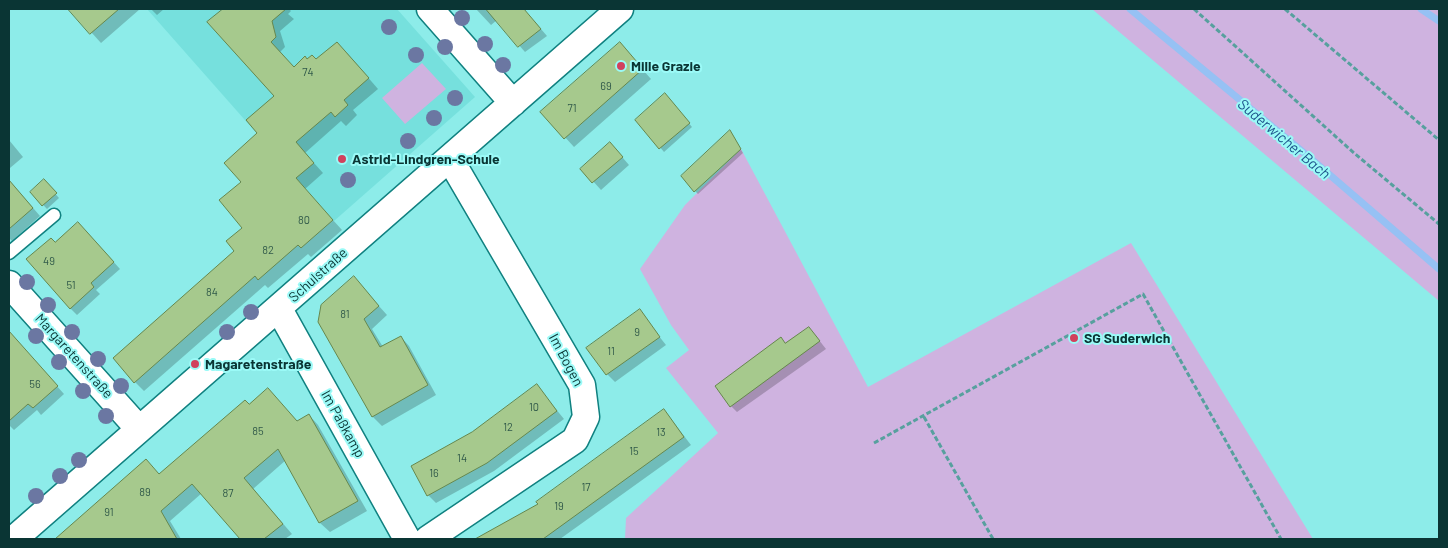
<!DOCTYPE html>
<meta charset="utf-8">
<style>
body{margin:0}
#map{position:relative;width:1448px;height:548px;overflow:hidden;background:#8dece9;font-family:Barlow,sans-serif}
canvas{display:block}
.frame{position:absolute;inset:0;border:10px solid #0a3534;pointer-events:none}
</style>
<div id="map">
<canvas width="1448" height="548"></canvas>
<div class="frame"></div>
</div>
<script>
const g = document.querySelector('canvas').getContext('2d');
g.lineJoin = 'round';
function fill(path, color) { g.fillStyle = color; g.fill(path, 'evenodd'); }
function strokePath(path, color, width, dash) { g.strokeStyle = color; g.lineWidth = width; g.lineCap = dash ? 'butt' : 'round'; g.setLineDash(dash || []); g.stroke(path); }
function drawText(font, color, halo, rows, align = 'center') {
  g.font = font + ' Barlow,sans-serif'; g.lineWidth = 4; g.setLineDash([]); g.textBaseline = 'middle'; g.strokeStyle = halo; g.fillStyle = color; for (const [text, x, y, turn = 0] of rows) {
    g.save(); g.translate(x, y); g.rotate((+turn || 0) * Math.PI / 180); g.textAlign = isNaN(turn) ? turn : align; if (halo) g.strokeText(text, 0, 0); g.fillText(text, 0, 0); g.restore();
  }
}
fill(new Path2D(`
 M147,9H397L475,97L334,221Z`), '#76e0dd');
fill(new Path2D(`
 M1092,9H1439V301Z
 M422,63L446,89L405,124L382,98Z
 M741,149L868,387L1131,243L1313,539H625L626,518L718,433L666,368L689,350L671,325L640,269L685,205Z`), '#cfb3e0');
fill(new Path2D(`
 M74,9H140L101,43L72,11Z
 M151,9H164L157,15Z
 M225,9H289L291,11L288,14L294,19L280,31L285,47L280,52L294,68L308,60L317,61L347,53L378,89L353,110L357,115L346,126L341,121L305,153L323,173L305,189L342,230L311,257L308,254L268,288L265,285L144,391L135,382L236,251L244,228L243,182L258,133L276,97L209,22Z
 M476,9H519L526,17L535,22L547,36L525,52L497,20L491,25Z
 M628,53L651,79L574,147L542,112Z
 M668,98L692,127L664,152L637,120Z
 M730,132L743,153L698,194L695,191Z
 M9,140L23,157L10,168L9,166Z
 M617,151L629,165L601,190L582,169Z
 M9,180L40,216L12,241L9,238Z
 M44,181L59,198L47,209L31,192Z
 M85,230L120,269L96,290L100,294L77,315L70,308L55,244Z
 M362,287L387,315L372,329L383,347L401,337L409,346L436,395L382,426L373,417L320,321Z
 M639,311L666,345L615,382L607,374Z
 M815,335L826,349L737,412L731,406L786,344Z
 M14,338L64,394L41,415L37,410L14,430L9,425V344Z
 M537,386L564,419L494,471L436,503L428,495L473,434Z
 M250,406L297,422L309,415L318,425L367,511L330,532L320,523L286,460L253,489L292,534L285,539H242L202,493L170,521L181,539H57L146,461L160,475Z
 M664,410L691,445L560,539H478L539,505Z`), '#0003');
strokePath(new Path2D(`
 M1130,9L1309,157L1439,269
 M1421,9L1439,21`), '#96c1f4', 7);
const building = new Path2D(`
 M68,9H119L90,34Z
 M223,9H286L272,21L276,37L271,42L294,67L305,56L307,59L312,55L316,59L337,42L369,78L344,100L348,105L335,117L331,112L296,142L314,163L296,178L333,220L301,248L298,245L258,280L255,276L134,383L113,358L234,251L226,241L242,228L219,200L241,182L224,163L257,133L246,120L274,96L207,22Z
 M486,9H524L541,29L518,47Z
 M620,42L643,69L564,139L540,112Z
 M665,93L690,123L659,149L635,120Z
 M730,130L741,149L694,192L681,176Z
 M610,142L623,157L592,183L580,169Z
 M44,179L57,193L42,206L30,192Z
 M9,180L33,208L9,229Z
 M78,222L114,262L91,283L94,287L70,309L26,259L51,238L55,242Z
 M354,276L379,306L364,319L380,347L401,336L428,385L372,417L318,322L321,305Z
 M640,309L660,337L606,375L586,348Z
 M809,327L820,341L730,407L715,386L781,337L785,343Z
 M9,331L58,386L33,408L28,404L9,421Z
 M537,384L557,411L487,463L427,496L411,466L472,432Z
 M268,388L297,421L309,414L358,501L319,523L278,449L244,478L283,524L264,539H240L192,484L161,511L177,539H55L146,459L159,474L245,400L249,404Z
 M664,409L684,437L543,539H475L538,504L536,502Z`);
fill(building, '#a6c98d');
strokePath(building, '#66874d', 1);
const service = new Path2D(`
 M9,253L54,215`);
const minor = new Path2D(`
 M430,9L513,103
 M9,284L139,429
 M279,309L407,539
 M14,539L620,9
 M428,539L575,440L586,417L582,385L450,159`);
strokePath(service, '#108180', 15);
strokePath(minor, '#108180', 29);
strokePath(new Path2D(`
 M1194,9L1354,153L1439,224
 M1285,9L1439,140
 M924,417L993,539
 M874,443L1143,294L1281,539`), '#57a09e', 3, [5, 2.5]);
strokePath(service, '#fff', 12);
strokePath(minor, '#fff', 26);
g.fillStyle = '#6b77a2';
for (const [x, y] of [
 [462,18],
 [389,27],
 [485,44],
 [445,47],
 [416,55],
 [503,65],
 [455,98],
 [434,118],
 [408,141],
 [348,180],
 [27,282],
 [48,305],
 [251,312],
 [72,332],
 [227,332],
 [36,336],
 [98,359],
 [59,362],
 [121,386],
 [83,391],
 [106,416],
 [79,460],
 [60,476],
 [36,496]
]) { g.beginPath(); g.arc(x, y, 8, 0, 2 * Math.PI); g.fill(); }
for (const [x, y, r, color] of [
 [621,66,5,"#d1415d"],
 [342,159,5,"#d1415d"],
 [1074,338,5,"#d1415d"],
 [195,364,5,"#d1415d"]
]) { const dot = new Path2D(); dot.arc(x, y, r, 0, 2 * Math.PI); g.fillStyle = color; g.fill(dot); strokePath(dot, '#9bfaf7', 2); }
drawText('11px', '#315a4a', null, [
 ["74",308,72],
 ["69",606,86],
 ["71",572,108],
 ["80",304,220],
 ["82",268,250],
 ["49",49,261],
 ["51",71,285],
 ["84",212,292],
 ["81",345,314],
 ["9",637,332],
 ["11",611,351],
 ["56",35,384],
 ["10",534,407],
 ["12",508,427],
 ["85",258,431],
 ["13",661,432],
 ["15",634,451],
 ["14",462,458],
 ["16",434,473],
 ["17",586,487],
 ["89",145,492],
 ["87",228,493],
 ["19",559,506],
 ["91",109,512]
]);
drawText('bold 14px', '#0a3534', '#9bfaf7', [
 ["Mille Grazie",631,66],
 ["Astrid-Lindgren-Schule",352,159],
 ["SG Suderwich",1084,338],
 ["Magaretenstraße",205,364]
], 'left');
drawText('14px', '#0a3534', '#9bfaf7', [
 ["Schulstraße",318,275,-42],
 ["Margaretenstraße",74,356,48],
 ["Im Bogen",566,360,62],
 ["Im Paßkamp",343,424,61]
]);
drawText('italic 15px', '#1d538c', '#9bfaf7', [
 ["Suderwicher Bach",1284,139,40]
]);
</script>
